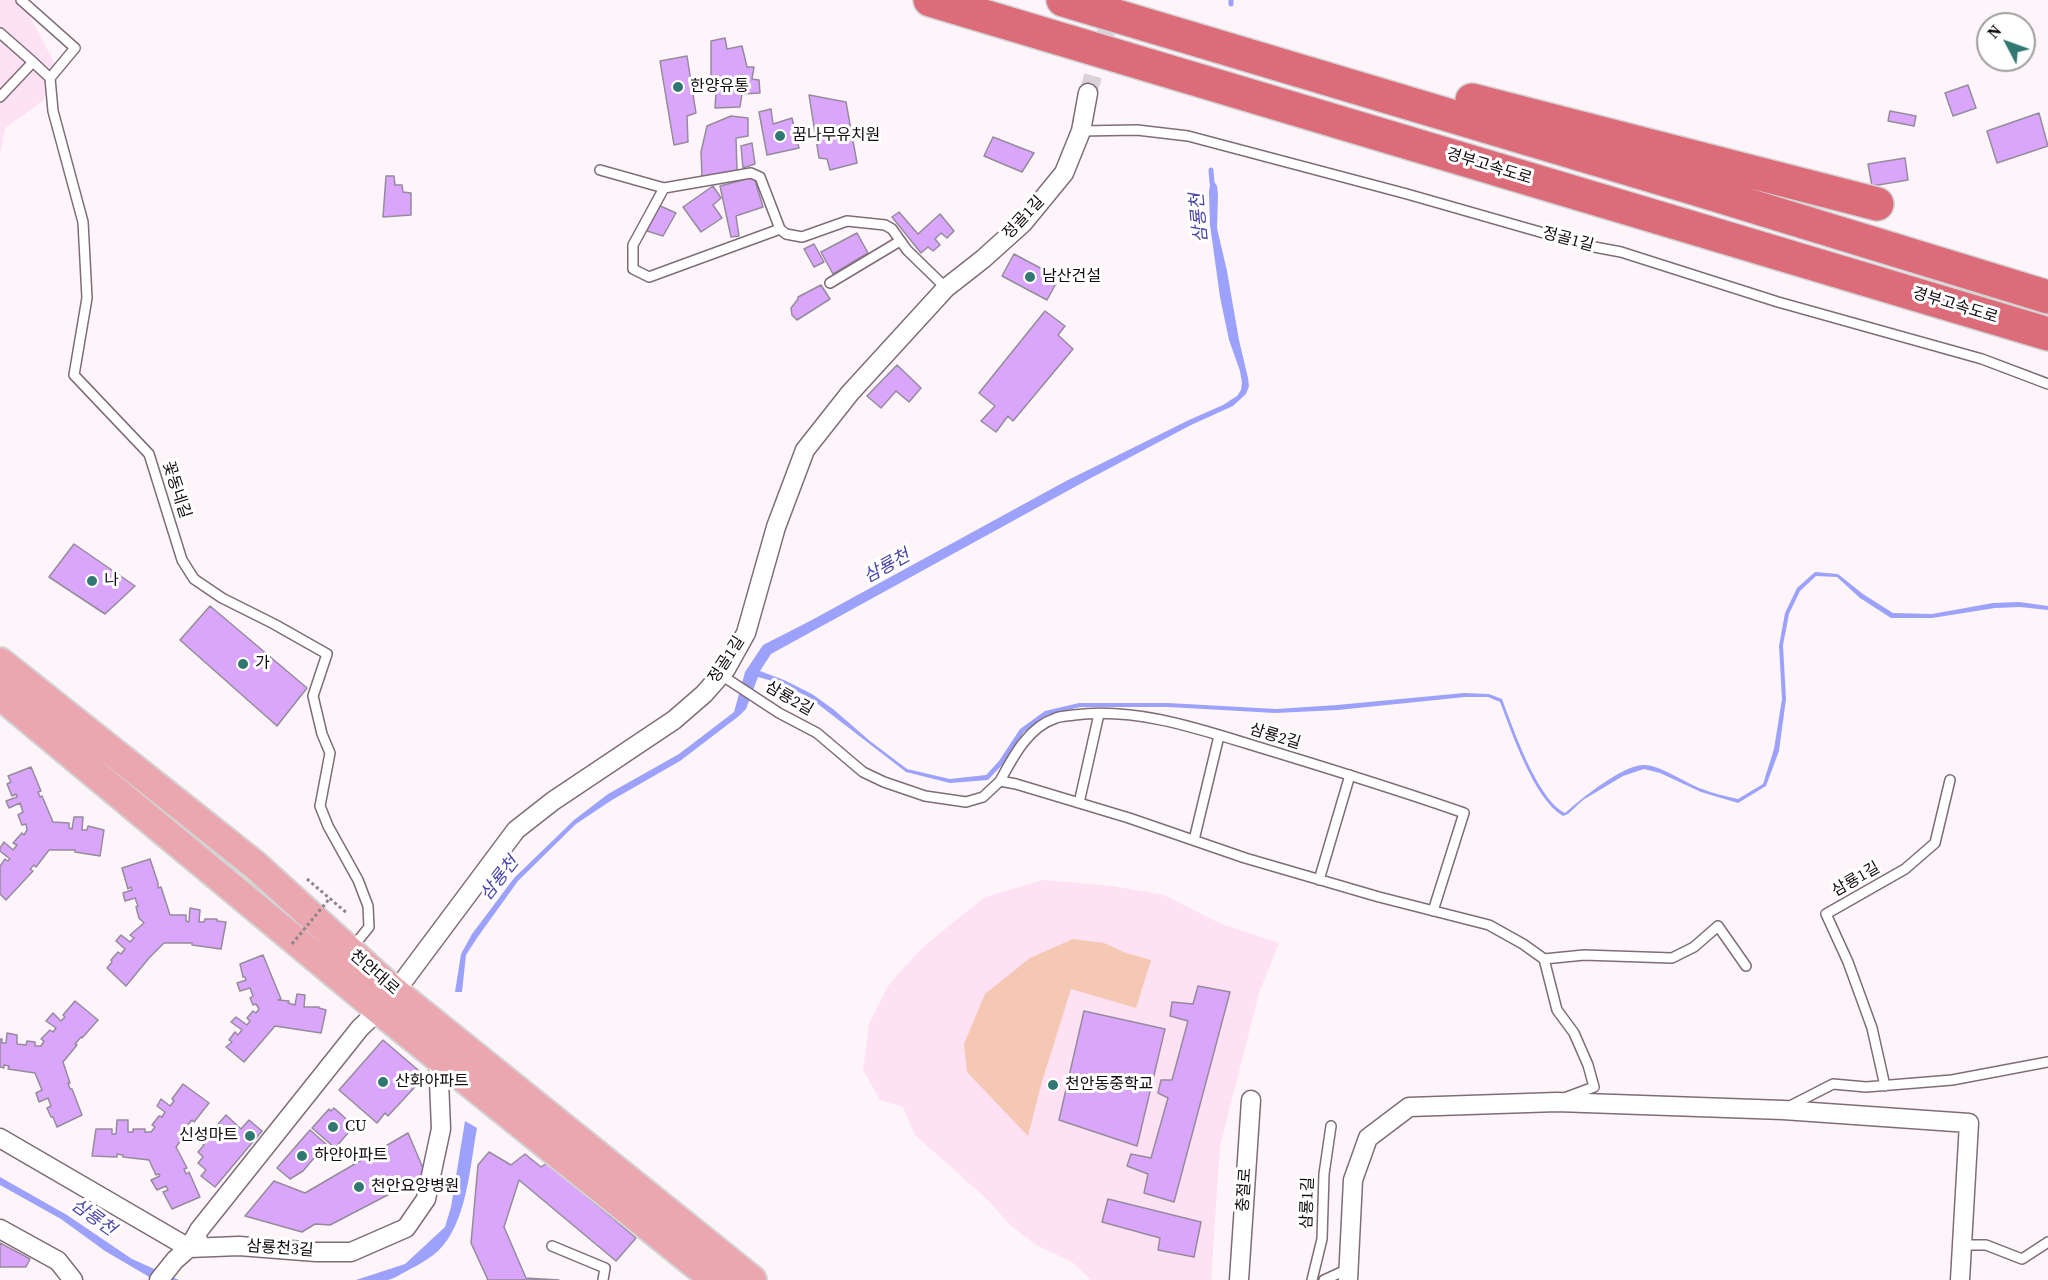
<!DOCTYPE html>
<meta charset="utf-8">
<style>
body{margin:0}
#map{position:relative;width:2048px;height:1280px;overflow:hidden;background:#fef5fa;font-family:"Source Serif 4",serif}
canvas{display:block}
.north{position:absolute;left:1976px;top:12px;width:60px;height:60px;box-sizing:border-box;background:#fff;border:2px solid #a09d9f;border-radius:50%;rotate:311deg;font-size:16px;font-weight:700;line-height:24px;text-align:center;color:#110a0e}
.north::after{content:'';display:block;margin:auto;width:21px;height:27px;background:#307871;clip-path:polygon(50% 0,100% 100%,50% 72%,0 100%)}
</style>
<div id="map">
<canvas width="2048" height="1280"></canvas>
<div class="north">N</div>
</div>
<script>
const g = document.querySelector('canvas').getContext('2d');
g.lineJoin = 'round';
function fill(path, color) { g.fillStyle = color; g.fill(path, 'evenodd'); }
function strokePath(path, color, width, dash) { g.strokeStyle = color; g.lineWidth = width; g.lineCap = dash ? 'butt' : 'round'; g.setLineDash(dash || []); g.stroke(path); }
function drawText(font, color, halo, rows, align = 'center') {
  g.font = font + ' "Source Serif 4","Noto Sans KR",serif'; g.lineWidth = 6; g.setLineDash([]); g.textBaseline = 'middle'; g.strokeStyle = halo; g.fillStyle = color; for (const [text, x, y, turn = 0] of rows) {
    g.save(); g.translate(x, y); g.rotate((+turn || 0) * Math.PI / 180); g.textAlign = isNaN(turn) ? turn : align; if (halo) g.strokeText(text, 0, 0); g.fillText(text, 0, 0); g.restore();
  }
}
fill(new Path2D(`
 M0,0H13L27,11L55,64L43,101L5,128L0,155Z
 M1043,880L1112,886L1164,895L1219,923L1279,943L1259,993L1220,1146L1211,1280H1091L1072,1262L1036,1245L1010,1225L988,1200L915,1135L903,1107L880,1100L863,1070L869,1023L890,983L923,947L985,897Z`), '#fee1f2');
fill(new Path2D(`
 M1073,939L1104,943L1126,953L1151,960L1136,1008L1071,989L1041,1085L1028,1136L967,1072L964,1044L985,994L1030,958Z`), '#f5c8b4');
fill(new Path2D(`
 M1211,177L1217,186L1218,195L1217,228L1227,271L1239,340L1248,378L1249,386L1246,394L1233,406L1191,425L1091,478L771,654L760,671L784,680L812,694L833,709L870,741L907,769L950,779L986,775L999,761L1020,729L1045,711L1079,703H1168L1276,709L1337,705L1464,693L1489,694L1502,699C1513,728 1537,799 1565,813C1581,799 1621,766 1643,765C1659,764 1687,784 1702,789C1714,794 1726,796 1738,799L1763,784L1774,749L1782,699L1779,646L1785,613L1797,588L1815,572L1838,574L1863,594L1893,613L1932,614L1993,603L2019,602L2048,606V610L2020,607L1995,608L1932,618H1891L1860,598L1837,577L1816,576L1800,591L1789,614L1783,645L1786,699L1779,751L1766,786L1738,803L1701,792L1660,773L1644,769L1623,776L1583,800L1568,814L1563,816C1534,799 1512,733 1500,702L1488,697H1465L1338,710L1275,713L1168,707H1080L1047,715L1024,732L1003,764L988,780L950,783L906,772L810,698L783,684L758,677L746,709L739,716L680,761L612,800L576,824L518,881L477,938L466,955L462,992H455L461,954L472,934L514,878L574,820L608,794L679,754L734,712L745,672L763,645L810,621L1066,481L1189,420L1223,405L1237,396L1241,390L1242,383L1240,371L1229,340L1220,297L1210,225L1209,192Z
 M465,1121L477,1128C470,1165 467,1224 438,1251C426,1262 408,1270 394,1278L388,1280H356L405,1264L445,1227L451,1207Z
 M0,1177L67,1215L132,1259L179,1280H157L151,1278L105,1251L61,1219L0,1185Z`), '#9ca2fb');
strokePath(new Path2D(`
 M1231,4V0
 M1211,170L1212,183`), '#9ca2fb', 5);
const building = new Path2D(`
 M725,38L727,49L742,46L747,67H754L752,79L759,80L760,93L742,94L740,107L715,108L716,91H711V41Z
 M687,56L696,113L687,116L688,142L674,145L660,61Z
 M1968,85L1976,108L1953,116L1945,93Z
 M809,95L846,102L857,163L830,170L827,159L819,158Z
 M771,109L773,124L792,118L799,148L767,155L759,112Z
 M1890,111L1916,116L1914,126L1888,121Z
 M2039,113L2048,146L1997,163L1987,131Z
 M731,116L748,118V136L736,138L737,171L702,177L701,152L707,126Z
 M993,137L1034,153L1022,172L984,156Z
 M752,143L755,164L743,168L741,146Z
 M1905,158L1908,180L1872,186L1868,164Z
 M386,176H394L395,185H402L403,192L411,193V215L383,217Z
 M754,177L763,207L736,216L739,236L731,237L720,186Z
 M713,186L721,198L713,205L722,218L701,232L683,207Z
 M658,205L676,213L663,236L644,230Z
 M899,212L918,234L940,214L954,231L947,238L941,233L935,239L940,245L933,251L928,247L921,253L892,217Z
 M857,233L868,253L833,274L821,252Z
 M814,244L824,262L814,267L804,249Z
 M1014,254L1059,278L1047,300L1002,276Z
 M821,285L830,299L797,320L792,315L791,308L798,299V297Z
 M1045,311L1065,326L1058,335L1073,349L1013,421L1008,416L996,432L981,421L995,406L979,393Z
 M897,365L921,388L909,402L896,391L881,408L867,396Z
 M74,544L135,586L105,614L49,577Z
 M210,606L307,688L277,726L180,640Z
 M31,767L41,791L38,792L40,797L42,796L53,822L69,823V828L72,829L74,817H83L82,830H87L88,826L104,830L100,856L75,852V850H49L36,867L34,865L30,869L33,871L6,900L0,894V866L5,859L8,861L10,859L0,851V848L4,842L13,850L17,845L13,843L22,833L24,835L27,830L26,824L22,825L18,815L23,812L20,803L9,808L6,801L17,797L16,794L12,796L7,784L11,782L8,776Z
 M150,859L158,883V888L161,887L170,915H186V921L189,922L190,908L200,910L199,922H204L205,919H217V921L226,922L221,949L192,945V943H164L149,958L126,986L107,968L112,962L111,960L118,952L121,954L125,949L116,941L121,935L130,942L134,938L130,935L144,923L139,918L136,907L138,906L135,898L125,901L123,893L132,890L131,887L128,889L122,868Z
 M263,955L281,999L278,1000L289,1001L288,1003L295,1005L297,994L305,995L304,1007H319V1008L326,1010L321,1033L275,1026L244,1062L226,1047L232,1042L229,1040L235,1032L238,1035L242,1030L231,1022L236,1017L247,1025L250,1021L247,1018L253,1011L256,1013L259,1009L256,1004L253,1005L250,998L253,996L250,988L240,991L237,983L246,980L245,977H243L240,964Z
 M1198,986L1230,992L1174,1202L1144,1193L1148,1174L1127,1166L1131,1154L1151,1158L1168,1098L1158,1093L1161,1080H1172L1188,1021L1170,1016L1172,1002L1193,1004Z
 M75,1001L98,1020L82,1038L81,1037L75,1044L77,1045L63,1062L70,1083H68L70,1089H72L82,1115L57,1127L53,1117H51L47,1108L51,1106L48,1098L39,1102L36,1093L42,1090L35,1073L8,1069L9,1066L4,1065V1068L0,1067V1039H2V1043H6L7,1033L17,1035V1044L26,1045L27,1041L35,1042V1046H41L44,1041L41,1039L50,1030L53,1032L56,1028L46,1021L53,1013L61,1021L65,1017L63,1015Z
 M1084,1011L1165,1029L1137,1146L1059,1120Z
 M383,1040L425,1076L388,1116L385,1113L377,1123L339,1090Z
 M183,1084L209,1103L194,1122L192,1120L187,1126L190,1128L176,1147L187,1168L184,1169L186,1174L189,1172L200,1197L172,1209L163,1192L168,1190L166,1186L157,1190L151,1180L160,1176L159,1174L156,1175L149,1160L123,1157V1155L117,1154V1157L92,1156L96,1129H112V1134H116L117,1120H128V1132H133V1129H145V1132H151L155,1127L152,1125L159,1116L162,1117L165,1112L157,1106L161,1099L170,1106L174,1101L172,1099Z
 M334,1108L354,1126L335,1148L312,1128L329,1109L331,1111Z
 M226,1115L241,1129L249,1120L262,1131L215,1187L201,1176L206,1170L198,1163L203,1157L198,1152L204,1145L202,1143Z
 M310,1130L326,1144L303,1171L290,1179L277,1168Z
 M408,1133L426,1175L330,1225L315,1224L302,1232L245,1216L274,1181L305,1193Z
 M489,1152L511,1165L525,1154L541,1167L547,1163L636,1238L616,1261L519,1180L504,1227L526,1278L559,1280H488L471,1243L478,1165Z
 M1108,1199L1201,1222L1194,1257L1158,1250L1160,1238L1102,1222Z
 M0,1243L30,1259L26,1267H0Z`);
fill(building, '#daa6fc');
strokePath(building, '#958b9c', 1.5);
strokePath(new Path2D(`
 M1088,93L1113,8`), '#dad2d7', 18, [18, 9]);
const lane = new Path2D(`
 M21,0L75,48L50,78L53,111L83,222L87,298L74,375L149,454L182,560L194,579L222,598L274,624L327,654L313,696L322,734L330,753L320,806L328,826L358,880L368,906L369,927L352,948
 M0,33L33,62L0,97
 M33,62L50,78
 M1081,131L1137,130L1188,136L1407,194L1589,246L1621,252L1778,302L1982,359L2048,384
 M600,170L664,188L751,173L760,177L780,229L786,234L802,237L847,221L885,225L892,229L907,250L946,288
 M664,188L633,245V269L649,277L780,229
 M830,283L900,241
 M721,675L779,713L817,733L863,772L884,782L925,796L966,802L983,797L1000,781L1016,784L1129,818L1245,858L1379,897L1489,925L1523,944L1544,959L1557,1010L1574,1033L1588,1065L1594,1087L1567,1097
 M1000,781C1013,757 1028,727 1056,718C1061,716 1068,716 1074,715C1142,706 1213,734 1278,753C1340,772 1402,791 1464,813L1433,911
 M1079,803L1099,714
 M1194,840L1219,736
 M1319,880L1350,775
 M1544,959L1584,955L1672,958L1694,947L1718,926L1746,966
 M1885,1086L1872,1028L1848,962L1826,914L1905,869L1935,843L1950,780
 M1788,1107L1833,1084L1866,1087L1952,1080L2048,1062
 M1962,1245H1986L2022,1259L2048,1242
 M552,1246L605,1268L603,1280
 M1312,1280L1322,1239L1324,1174L1331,1126
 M1324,1280L1348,1269`);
const street = new Path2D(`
 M0,1138L189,1248L239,1246L316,1252H351L406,1228L426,1199L441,1129L438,1057
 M0,1229L58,1261L73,1280
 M189,1248L199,1230L360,1028L379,1010L395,992L516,830L553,801L674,720L704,694L726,669L746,633L776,527L805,450L850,393L946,288L983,259L1023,223L1064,173L1081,131L1088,93
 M159,1280L175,1260L198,1240
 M1239,1280L1251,1100
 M1348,1280L1353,1180L1368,1138L1409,1107L1557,1102L1783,1110L1969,1123L1960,1280`);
const primary = new Path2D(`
 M0,662L255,865L395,992L752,1280
 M0,695L379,1010L715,1280`);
const highway = new Path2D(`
 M930,0L2048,334
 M1063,0L1699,190L2048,297
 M1472,100L1877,204`);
strokePath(lane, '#7f6c77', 12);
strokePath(street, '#7f6c77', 21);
strokePath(primary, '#d4d3d4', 32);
strokePath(highway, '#d4d3d4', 36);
strokePath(new Path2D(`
 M307,879L348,914`), '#8d8589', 3, [3, 3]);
strokePath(lane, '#fff', 9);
strokePath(street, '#fff', 18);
strokePath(primary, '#eba7af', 28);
strokePath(highway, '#dd6c7a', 33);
strokePath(new Path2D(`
 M292,944L330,898`), '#8d8589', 3, [3, 3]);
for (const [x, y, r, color] of [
 [678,87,6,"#307871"],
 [780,136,6,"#307871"],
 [1030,277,6,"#307871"],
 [92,581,6,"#307871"],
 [243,664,6,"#307871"],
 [383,1082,6,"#307871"],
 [1053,1085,6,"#307871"],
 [333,1127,6,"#307871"],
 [250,1136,6,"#307871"],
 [302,1156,6,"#307871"],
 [359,1187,6,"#307871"]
]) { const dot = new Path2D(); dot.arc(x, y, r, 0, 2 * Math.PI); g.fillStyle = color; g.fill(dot); strokePath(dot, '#fff', 2); }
drawText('16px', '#110a0e', '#fff', [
 ["한양유통",690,87],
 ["꿈나무유치원",792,136],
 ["남산건설",1042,277],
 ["나",104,581],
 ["가",255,664],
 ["산화아파트",395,1082],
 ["천안동중학교",1065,1085],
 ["CU",345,1127],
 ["신성마트",238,1136,"right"],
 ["하얀아파트",314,1156],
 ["천안요양병원",371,1187]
], 'left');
drawText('16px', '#110a0e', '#fff', [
 ["경부고속도로",1489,167,17],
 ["정골1길",1024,218,-47],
 ["정골1길",1568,240,15],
 ["경부고속도로",1955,306,17],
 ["꽃동네길",176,490,72],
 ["정골1길",727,660,-57],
 ["삼룡2길",789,699,30],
 ["삼룡2길",1275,737,17],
 ["삼룡1길",1856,880,-30],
 ["천안대로",374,973,41],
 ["충절로",1245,1190,-86],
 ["삼룡1길",1308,1203,-88],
 ["삼룡천3길",280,1249,4]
]);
drawText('italic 18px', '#4a46ac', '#fff', [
 ["삼룡천",1200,218,-95],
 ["삼룡천",887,567,-29],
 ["삼룡천",500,879,-52],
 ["삼룡천",93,1218,36]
]);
</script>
